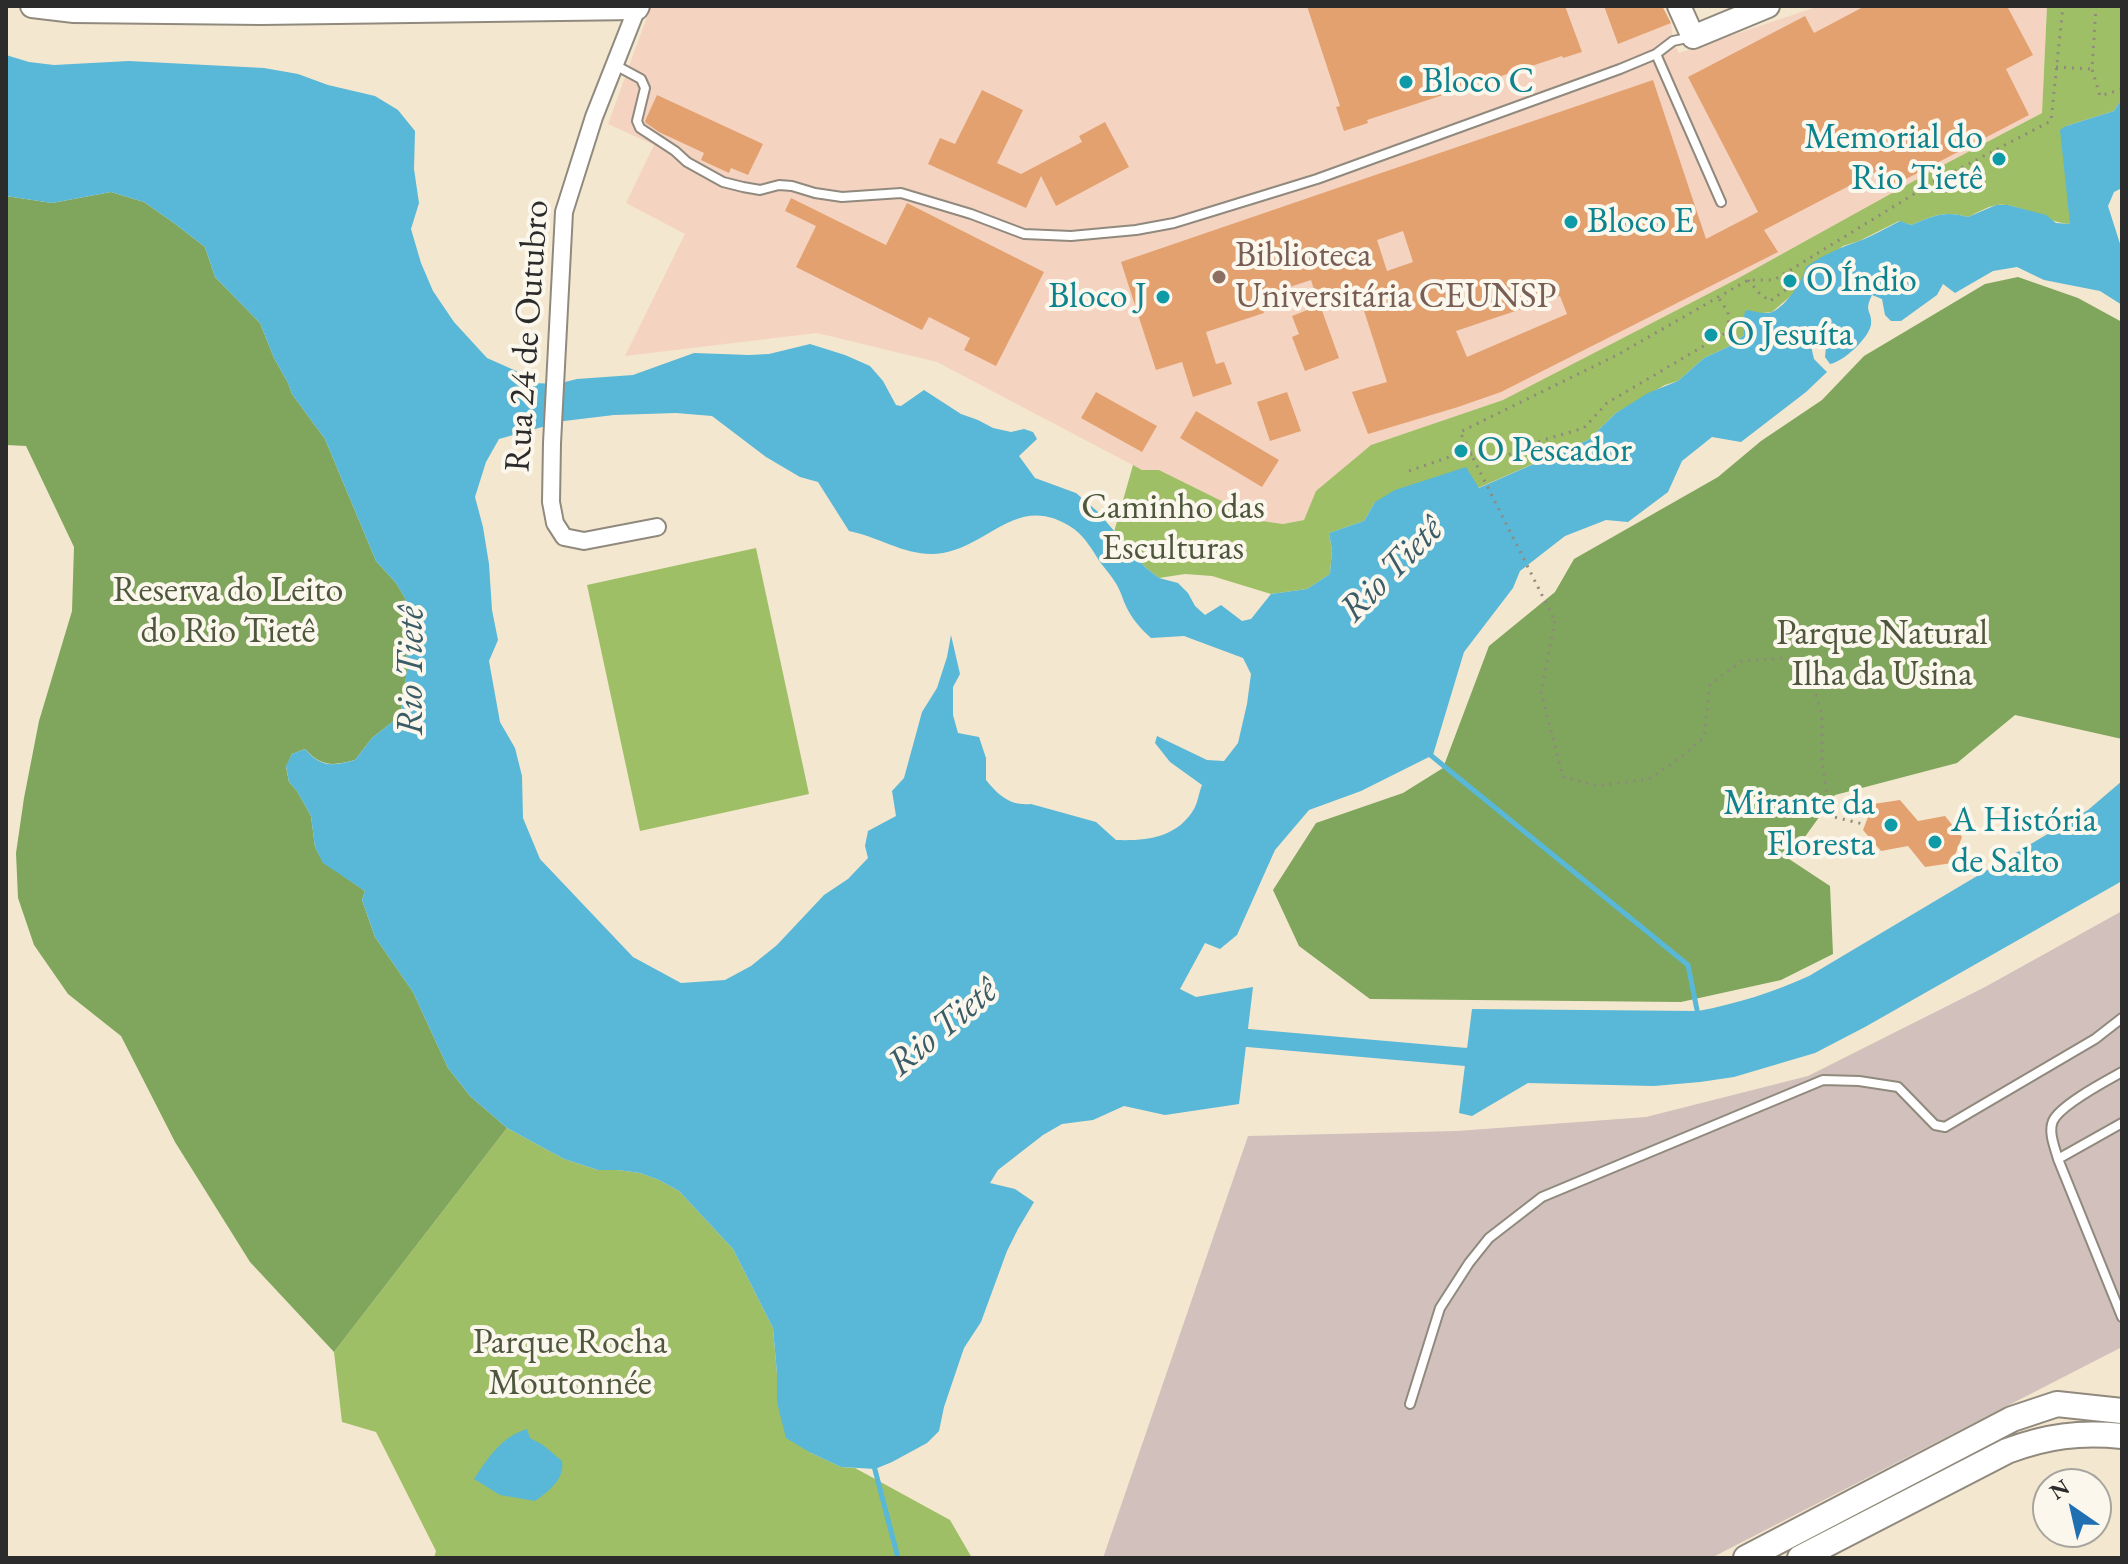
<!DOCTYPE html>
<meta charset="utf-8">
<style>
body{margin:0}
#map{position:relative;width:2128px;height:1564px;overflow:hidden;background:#f4e7cf;font-family:"EB Garamond",serif}
canvas{display:block}
.frame{position:absolute;inset:0;border:8px solid #2b2b2b;pointer-events:none}
.north{position:absolute;left:2032px;top:1468px;width:80px;height:80px;box-sizing:border-box;background:#fbf7ec;border:2px solid #a8a59f;border-radius:50%;rotate:326deg;font-size:22px;font-weight:700;line-height:32px;text-align:center;color:#2b2b2b}
.north::after{content:'';display:block;margin:auto;width:28px;height:36px;background:#1f6fb2;clip-path:polygon(50% 0,100% 100%,50% 72%,0 100%)}
</style>
<div id="map">
<canvas width="2128" height="1564"></canvas>
<div class="frame"></div>
<div class="north">N</div>
</div>
<script>
const g = document.querySelector('canvas').getContext('2d');
g.lineJoin = 'round';
function fill(path, color) { g.fillStyle = color; g.fill(path, 'evenodd'); }
function strokePath(path, color, width, dash) { g.strokeStyle = color; g.lineWidth = width; g.lineCap = dash ? 'butt' : 'round'; g.setLineDash(dash || []); g.stroke(path); }
function drawText(font, color, halo, rows, align = 'center') {
  g.font = font + ' "EB Garamond",serif'; g.lineWidth = 8; g.setLineDash([]); g.textBaseline = 'middle'; g.strokeStyle = halo; g.fillStyle = color; for (const [text, x, y, turn = 0] of rows) {
    g.save(); g.translate(x, y); g.rotate((+turn || 0) * Math.PI / 180); g.textAlign = isNaN(turn) ? turn : align; if (halo) g.strokeText(text, 0, 0); g.fillText(text, 0, 0); g.restore();
  }
}
fill(new Path2D(`
 M651,6H1663L1671,23L1673,41L1679,53L1819,6H2047L2042,113L1930,172L1735,280L1503,400L1371,445L1317,491L1304,520L1283,524L1262,521L1159,470H1142L937,362L817,333L625,356L685,234L626,203L654,145L608,124Z`), '#f5d3c1');
fill(new Path2D(`
 M2122,911V1347L1711,1558H1103L1248,1136L1457,1131L1646,1117L1808,1076L1985,987Z`), '#d1c0bc');
fill(new Path2D(`
 M2047,6H2122V98L2114,111L2066,126L2071,224C2046,223 2019,202 1997,205C1988,206 1977,213 1968,217C1944,210 1933,216 1911,225L1899,221L1859,241L1843,246L1804,276L1793,294L1772,312L1744,315V335L1730,346L1704,358L1678,381L1665,385L1616,413L1588,440L1478,488L1375,502L1364,521L1329,533L1332,550L1330,574L1307,589L1271,594L1212,576L1185,574L1159,578L1145,567L1114,532L1133,465L1142,470H1159L1262,521L1283,524L1304,520L1316,491L1371,445L1503,400L1735,280L1930,172L2042,113Z
 M756,548L809,794L640,831L587,585Z
 M507,1128L564,1159L598,1170H618L640,1173L659,1180L679,1191L733,1249L773,1328L777,1374V1402L811,1453L841,1467L855,1468L950,1520L972,1558H434L436,1551L376,1432L342,1422L334,1352Z`), '#9fbf67');
fill(new Path2D(`
 M111,192L144,202L174,223L205,247L215,277L260,323L274,358L288,383L292,394L325,439L376,561L396,583L405,598L407,671L400,716L372,738L355,760C333,766 321,767 305,749L292,754L286,767L289,782L297,791L311,816L315,847L323,862L365,891L362,900L375,937L413,992L448,1068L470,1096L507,1128L334,1352L250,1262L175,1142L121,1036L68,994L34,945L18,898L16,853L24,798L39,721L72,611L74,547L26,446L6,445V196L52,203Z
 M2018,277L2078,298L2122,322V739L2015,715L1957,763L1835,795L1789,859L1830,886L1833,954L1781,980L1681,1002L1370,999L1299,946L1273,890L1316,823L1403,793L1443,768L1489,646L1555,592L1574,559L1718,477L1761,441L1822,400L1864,356L1985,284Z`), '#7fa65c');
fill(new Path2D(`
 M6,55L29,62L54,65L129,61L264,68L298,74L328,85L375,96L398,110L415,131L414,169L419,203L411,229L421,263L433,291L454,322L487,358L523,374L534,383L557,384L577,379L633,375L694,353L749,355L769,354L810,344L845,355L870,366L883,381L896,405L901,406L924,390L961,414L978,420L993,428L1011,432L1024,429L1033,432L1037,439L1019,456L1035,478L1076,493L1097,511L1145,567L1159,578L1178,583L1188,593L1195,606L1205,615L1221,605L1242,621L1251,619L1271,594L1307,589L1330,574L1332,550L1329,533L1364,521L1375,502L1395,490L1466,467L1479,488L1588,440L1616,413L1648,393L1678,381L1704,358L1730,346L1744,335V315L1746,310C1754,311 1765,315 1772,312C1786,306 1803,281 1806,267C1823,255 1839,248 1859,241C1873,236 1886,228 1900,221L1911,225C1933,216 1945,210 1968,217L1996,205H2008L2046,215L2056,223L2070,224L2060,130L2066,126L2114,111L2122,98V188L2114,192L2108,206L2122,250V305L2100,291L2044,280L2017,267L1993,271L1955,293L1943,284L1937,295L1901,321H1891L1885,315L1882,299L1872,295C1863,313 1873,311 1871,325C1868,339 1843,362 1830,364L1825,357L1826,347L1819,339L1811,346L1814,359L1827,372L1806,392L1741,442L1712,437L1682,461L1668,492L1628,522L1606,520L1565,536L1520,571L1513,588L1464,652L1433,755L1361,791L1309,810L1275,850L1237,935L1220,949L1205,943L1180,989L1196,997L1253,987L1239,1104L1165,1115L1124,1106L1093,1120L1062,1124L1043,1135L998,1170L990,1183L1015,1189L1034,1202L1018,1229L1007,1251L981,1322L964,1348L944,1407L939,1431L927,1443L892,1462L875,1469L841,1467L811,1453L786,1438L777,1402V1374L773,1328L733,1249L679,1191L659,1180L640,1173L618,1170H598L564,1159L507,1128L470,1096L448,1068L413,992L375,937L362,900L365,891L323,863L315,847L311,816L297,791L289,782L286,766L292,754L305,749C321,768 333,766 355,760L372,738L400,716L407,670L405,598L396,583L376,561L325,439L292,394L288,383L274,358L260,323L215,277L205,247L174,223L144,202L111,192L52,203L6,196ZM676,413L712,416L766,457L800,477L818,482L849,531C880,537 910,559 943,553C991,545 1019,491 1074,529C1085,537 1093,551 1100,562C1105,569 1111,575 1115,582C1120,589 1122,597 1125,604C1131,618 1140,628 1151,638L1184,636L1243,658L1251,674L1247,704L1238,743L1224,761L1207,760L1157,736L1155,743L1170,762L1202,785C1199,792 1198,802 1194,809C1177,838 1146,841 1116,840L1096,822L1031,804C1010,806 998,795 986,780V758L979,737L958,733L953,715V687L960,674L951,635L947,657L937,688L922,712L904,778L892,791L896,816L868,831L865,846L868,858L848,879L824,895L777,945L751,966L725,980L681,983L633,957L540,859L523,818L522,776L515,748L500,722L489,661L498,640L492,610L489,564L483,527L475,497L486,462L499,439L564,421L614,415Z
 M2122,781V881L1865,1027L1815,1053L1734,1077L1700,1082L1654,1086L1528,1083L1472,1116L1459,1113L1472,1009L1698,1011C1736,1004 1774,992 1809,976L2088,810Z
 M527,1429L530,1438L543,1445L562,1461C565,1479 549,1491 535,1501L500,1495L474,1479C489,1457 501,1437 527,1429Z`), '#59b7d7');
strokePath(new Path2D(`
 M1428,753L1688,965L1698,1015
 M874,1466L898,1558`), '#59b7d7', 5);
strokePath(new Path2D(`
 M1225,1036L1466,1057L1490,1052`), '#59b7d7', 18);
fill(new Path2D(`
 M1307,6H1565L1582,52L1563,58L1562,56L1367,120L1368,123L1344,131L1336,107L1340,106Z
 M1604,6H1662L1671,23L1618,44Z
 M1865,6H2007L2033,55L2006,69L2029,115L1883,191L1874,173L1764,230L1778,252L1501,392L1458,407L1368,434L1352,392L1387,382L1357,289L1318,302L1311,280L1259,297L1264,313L1206,332L1216,364L1224,362L1232,384L1193,397L1182,362L1156,370L1121,262L1653,80L1706,239L1758,212L1688,77L1805,16L1814,33ZM1403,231L1413,262L1387,271L1377,240ZM1560,296L1567,314L1467,357L1456,331Z
 M982,90L1023,110L997,163L1021,174L1082,142L1079,136L1105,122L1129,167L1056,206L1041,176L1026,208L928,164L940,138L955,144Z
 M657,95L763,144L748,175L731,168L729,173L701,160L704,153L659,132L646,123L645,121Z
 M791,198L886,245L907,203L1044,272L996,366L964,350L970,338L929,317L922,330L796,267L816,226L785,211Z
 M1320,305L1339,358L1305,371L1292,337L1299,334L1292,316Z
 M1096,392L1157,426L1142,452L1081,418Z
 M1287,392L1301,431L1270,441L1257,402Z
 M1196,411L1279,460L1262,487L1180,438Z
 M1900,800L1918,821L1945,816L1962,837L1952,863L1925,867L1908,846L1881,851L1863,830L1873,804Z`), '#e3a170');
const service = new Path2D(`
 M1656,54L1721,202
 M615,65L641,79L645,88L637,121L640,128L675,151L687,162L723,182L743,187L760,190L779,185L792,186L815,193L842,197L901,193L971,214L1024,234L1071,236L1136,230L1174,223L1317,179L1620,69L1656,54L1673,41L1692,37
 M2122,1072C2106,1081 2060,1105 2053,1121C2048,1132 2055,1148 2058,1159L2122,1317
 M2058,1159L2122,1123
 M1410,1404L1440,1308L1469,1263L1489,1238L1542,1197L1823,1080L1859,1081L1898,1087L1935,1125L1945,1127L2095,1039L2122,1018`);
const minor = new Path2D(`
 M637,8L594,117L564,212L552,443L551,502L555,523L564,537L584,541L657,527`);
const tertiary = new Path2D(`
 M32,6L74,11L261,13L637,8L638,6
 M1679,6L1693,37L1768,6`);
const secondary = new Path2D(`
 M1746,1558L2012,1419L2057,1404L2122,1411
 M1800,1558L2007,1451C2047,1436 2079,1432 2122,1436`);
strokePath(service, '#90897d', 12);
strokePath(minor, '#90897d', 20);
strokePath(tertiary, '#90897d', 26);
strokePath(secondary, '#90897d', 28);
strokePath(new Path2D(`
 M2096,6L2092,69L2100,96L2122,89
 M2056,67L2092,69
 M1748,280L1760,294L1770,301L1791,286
 M1466,444L1460,432L1619,354L1748,280H1774L1932,183L2051,121L2063,6
 M1409,471L1452,456L1483,453L1501,458L1540,441L1584,428L1607,403L1729,331L1728,312L1718,297
 M1555,621L1541,692L1563,777L1597,786L1649,779L1681,757L1704,737L1710,684L1742,661L1785,658L1809,673L1822,715V761L1830,816L1863,824`), '#90897d', 3, [2, 6]);
strokePath(service, '#fff', 8);
strokePath(minor, '#fff', 16);
strokePath(tertiary, '#fff', 22);
strokePath(secondary, '#fff', 24);
strokePath(new Path2D(`
 M1466,444L1555,621`), '#90897d', 3, [2, 6]);
for (const [x, y, r, color] of [
 [1406,82,8,"#0f9aa8"],
 [1999,159,8,"#0f9aa8"],
 [1571,222,8,"#0f9aa8"],
 [1219,277,8,"#8d6e63"],
 [1790,281,8,"#0f9aa8"],
 [1163,297,8,"#0f9aa8"],
 [1711,335,8,"#0f9aa8"],
 [1461,451,8,"#0f9aa8"],
 [1891,825,8,"#0f9aa8"],
 [1935,842,8,"#0f9aa8"]
]) { const dot = new Path2D(); dot.arc(x, y, r, 0, 2 * Math.PI); g.fillStyle = color; g.fill(dot); strokePath(dot, '#fbf7ec', 3); }
drawText('36px', '#0d838f', '#fbf7ec', [
 ["Bloco C",1422,82],
 ["Memorial do",1983,138,"right"],
 ["Rio Tietê",1983,179,"right"],
 ["Bloco E",1587,222],
 ["O Índio",1806,281],
 ["Bloco J",1147,297,"right"],
 ["O Jesuíta",1727,335],
 ["O Pescador",1477,451],
 ["Mirante da",1875,804,"right"],
 ["Floresta",1875,845,"right"],
 ["A História",1951,821],
 ["de Salto",1951,862]
], 'left');
drawText('36px', '#785e54', '#fbf7ec', [
 ["Biblioteca",1235,256],
 ["Universitária CEUNSP",1235,297]
], 'left');
drawText('36px', '#2b2b2b', '#fbf7ec', [
 ["Rua 24 de Outubro",528,336,-86]
]);
drawText('36px', '#4e573d', '#fbf7ec', [
 ["Caminho das",1173,508],
 ["Esculturas",1173,549],
 ["Reserva do Leito",228,591],
 ["do Rio Tietê",228,632],
 ["Parque Natural",1882,634],
 ["Ilha da Usina",1882,675],
 ["Parque Rocha",570,1343],
 ["Moutonnée",570,1384]
]);
drawText('italic 38px', '#3b5c67', '#fbf7ec', [
 ["Rio Tietê",1392,570,-46],
 ["Rio Tietê",412,671,-90],
 ["Rio Tietê",943,1028,-40]
]);
</script>
